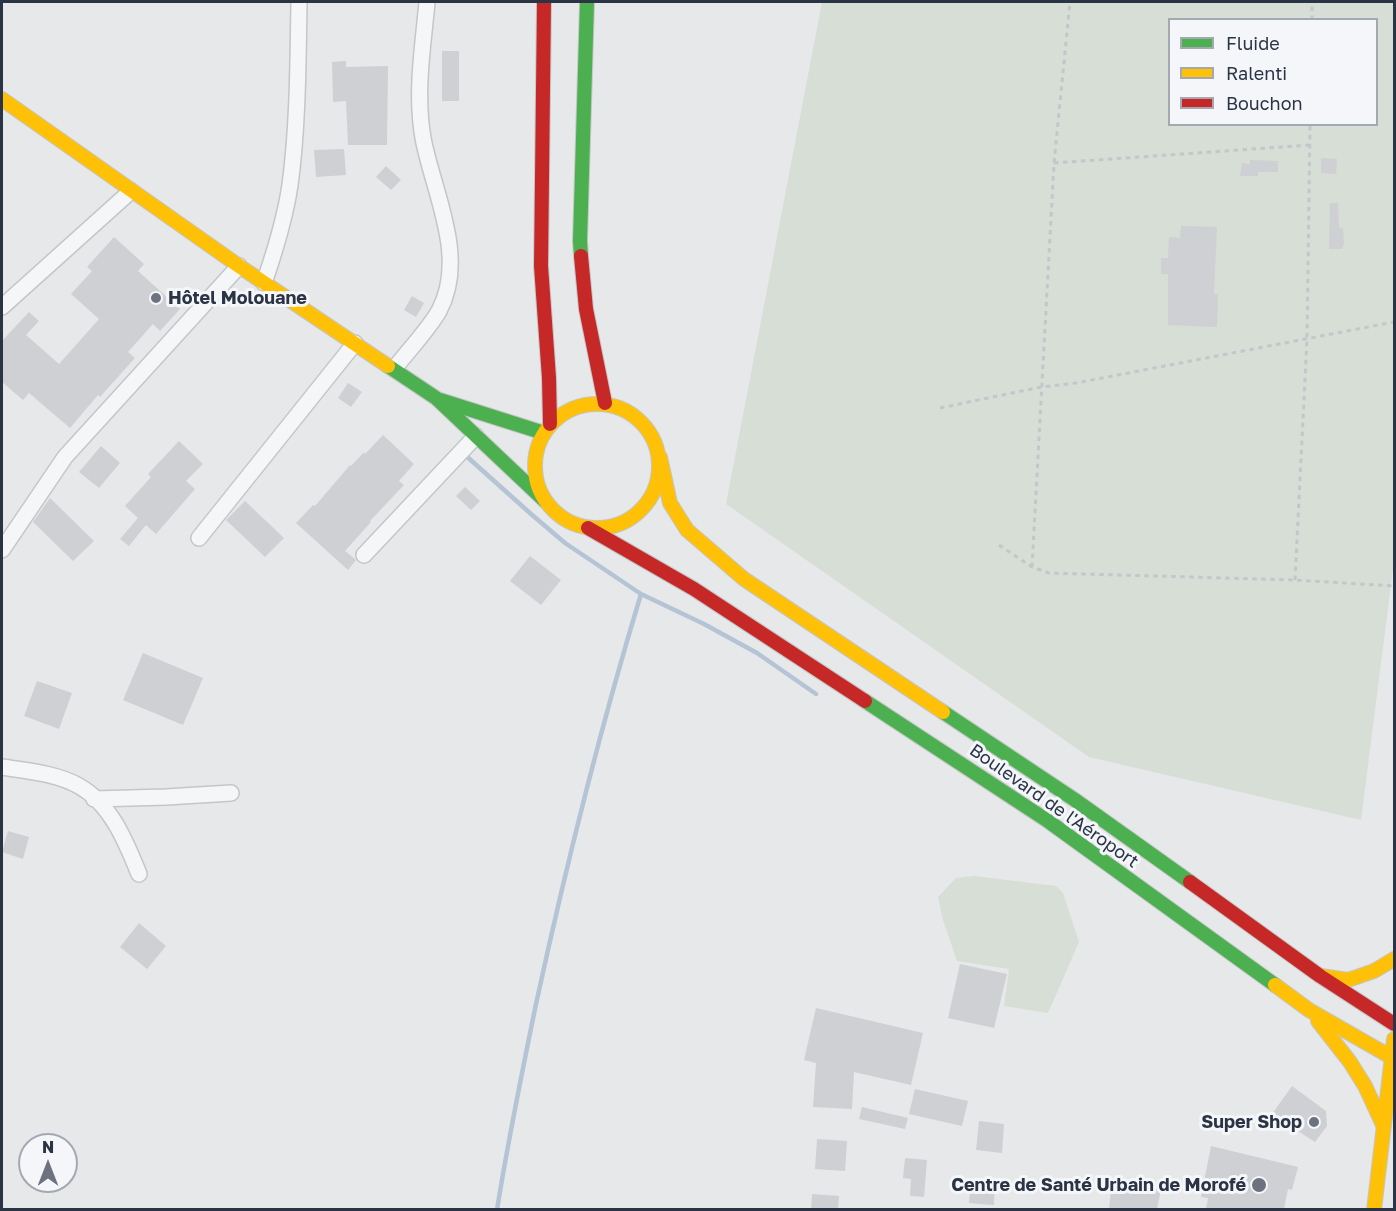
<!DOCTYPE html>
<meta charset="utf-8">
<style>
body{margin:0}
#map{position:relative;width:1396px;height:1211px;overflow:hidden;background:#e6e8ea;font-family:"Golos Text",sans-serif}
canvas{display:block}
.frame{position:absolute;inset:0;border:3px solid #2b3445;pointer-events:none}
.legend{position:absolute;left:1168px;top:18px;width:210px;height:108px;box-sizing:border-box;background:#f4f6f9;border:2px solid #a4a8b1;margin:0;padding:8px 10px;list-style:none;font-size:18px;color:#2b3445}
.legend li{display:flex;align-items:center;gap:12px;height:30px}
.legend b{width:30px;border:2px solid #a4a8b1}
.north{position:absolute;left:18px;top:1133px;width:60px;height:60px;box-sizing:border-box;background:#f4f6f9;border:2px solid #a4a8b1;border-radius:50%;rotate:0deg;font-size:16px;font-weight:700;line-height:24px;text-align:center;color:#2b3445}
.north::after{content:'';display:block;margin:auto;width:21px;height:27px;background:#6c737f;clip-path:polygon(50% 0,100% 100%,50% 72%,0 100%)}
</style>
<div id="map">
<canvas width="1396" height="1211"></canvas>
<div class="frame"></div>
<ul class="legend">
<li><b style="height:8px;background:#4caf50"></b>Fluide</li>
<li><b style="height:8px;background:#ffc107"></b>Ralenti</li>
<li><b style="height:8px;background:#c62828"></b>Bouchon</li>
</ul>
<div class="north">N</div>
</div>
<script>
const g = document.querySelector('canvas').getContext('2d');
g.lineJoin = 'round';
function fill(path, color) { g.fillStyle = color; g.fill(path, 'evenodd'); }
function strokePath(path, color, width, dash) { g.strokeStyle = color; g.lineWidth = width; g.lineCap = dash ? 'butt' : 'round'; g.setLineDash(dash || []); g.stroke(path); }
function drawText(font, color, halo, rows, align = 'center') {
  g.font = font + ' "Golos Text",sans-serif'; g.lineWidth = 6; g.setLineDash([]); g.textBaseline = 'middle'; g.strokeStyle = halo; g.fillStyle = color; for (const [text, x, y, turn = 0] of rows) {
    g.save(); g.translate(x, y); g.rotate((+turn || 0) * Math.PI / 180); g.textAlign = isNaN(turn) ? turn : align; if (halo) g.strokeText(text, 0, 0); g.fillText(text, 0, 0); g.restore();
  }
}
fill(new Path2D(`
 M822,2H1394V561L1361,820L1089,757L726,504ZM1170,20H1376V124H1170Z
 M974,876L1056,886L1063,893L1079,942L1048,1013L1004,1006L1009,969L957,961L943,920L938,897L956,878Z`), '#d6ded6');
strokePath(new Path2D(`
 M464,454L531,514L565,543L641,594L704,624L757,653L816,694
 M497,1210C508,1140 522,1072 536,1004C566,866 600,729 641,594`), '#b4c4d5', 4.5);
fill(new Path2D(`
 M442,51H459V101H442Z
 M346,61V67L388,66L387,145H348L346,101L333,102L332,62Z
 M344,149L346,175L316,177L314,150Z
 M1321,158L1337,159L1336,174L1321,173Z
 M1250,160L1278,161V172H1258V176H1240L1242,163L1250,164Z
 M386,166L401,180L391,190L376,177Z
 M1330,203H1338L1339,228H1343L1344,243L1342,249H1329Z
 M1181,226L1217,227L1214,294H1218L1217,327L1168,325V274H1161V258H1168L1169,237L1180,238Z
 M114,237L144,264L138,271L180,309L160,331L153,324L128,352L135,358L100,397L98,395L70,428L29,393L23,400L2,382V341L29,312L39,321L26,335L59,364L99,319L71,294L92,271L87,267Z
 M412,296L424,303L416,317L404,310Z
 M348,383L362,392L351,407L338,398Z
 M383,435L414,464L399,481L404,485L370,521L371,522L345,551L356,560L348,570L296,523L313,505L315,506L350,465L351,466L364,452L365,454Z
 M179,441L203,464L186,481L195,489L156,534L146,525L129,546L120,539L138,518L125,506L151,477L148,474Z
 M101,446L120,463L99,488L79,472Z
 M465,487L480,501L471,510L456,496Z
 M50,498L94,541L73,561L33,522Z
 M245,501L284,538L265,557L226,520Z
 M530,556L561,580L541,605L510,581Z
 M143,653L203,678L183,725L123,700Z
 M37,681L72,693L59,729L24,716Z
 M8,831L29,837L23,859L2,852Z
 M139,923L166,946L147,969L120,947Z
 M960,964L1007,974L994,1028L948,1018Z
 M816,1008L923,1033L911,1085L854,1072L852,1109L813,1107L816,1063L804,1060Z
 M1292,1086L1326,1111L1327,1126L1315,1142L1272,1114Z
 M915,1089L968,1101L962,1126L909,1114Z
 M862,1107L908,1118L905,1129L859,1119Z
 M979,1121L1004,1124L1002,1153L976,1150Z
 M817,1139L847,1141L845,1171L815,1169Z
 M1211,1146L1298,1167L1292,1190L1288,1189L1284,1209H1206L1208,1198L1201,1197Z
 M905,1158L927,1160L924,1197L910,1196L911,1179L903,1178Z
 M971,1179L995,1181L994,1205L969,1203Z
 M1112,1179L1162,1185L1157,1209H1109Z
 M812,1194L839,1196L838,1209H811Z`), '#ced0d3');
const street = new Path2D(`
 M264,283C275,251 285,219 290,185C298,125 298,62 299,2
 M2,307L131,191
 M394,369C408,351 428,330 439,311C468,257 433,192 423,138C415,92 423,47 427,2
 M199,538L355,343
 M2,550L65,457L239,266
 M364,555L476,436
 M2,767C27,771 56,773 79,786C111,804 126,842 139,874
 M94,799L166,797L231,793`);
const fast = new Path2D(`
 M581,256L580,241L587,2
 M388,366L436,398L545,501
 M440,400L544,433
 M865,701L1048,821L1275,985
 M943,712L1075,800L1190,882`);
const slow = new Path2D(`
 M2,99L239,266L388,366
 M535 466a62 62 0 1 1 124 0a62 62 0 1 1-124 0Z
 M660,457L670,503L687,530L744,579L943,712
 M1321,976L1348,980L1374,971L1394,959
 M1275,985L1309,1010L1391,1057
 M1318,1021L1350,1062L1365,1086L1383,1125
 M1374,1210L1394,1039`);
const jam = new Path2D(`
 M544,2L541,266L549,378L550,424
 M581,256L586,309L605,403
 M588,528L694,589L865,701
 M1190,882L1320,976L1394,1024`);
strokePath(street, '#c4c6c8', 18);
strokePath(fast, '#c4c6c8', 16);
strokePath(slow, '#c4c6c8', 16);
strokePath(jam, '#c4c6c8', 16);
strokePath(new Path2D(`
 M1312,20V2
 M1054,163L1310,145
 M940,408L1041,387L1076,383L1394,322
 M999,545L1032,567L1049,573L1295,580L1394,586
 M1032,567L1054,163L1070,2
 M1295,580L1307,339L1310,124`), '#c5c6ca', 3, [4.5, 4.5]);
strokePath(street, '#f5f6f7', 15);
strokePath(fast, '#4caf50', 14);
strokePath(slow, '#ffc107', 14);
strokePath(jam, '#c62828', 14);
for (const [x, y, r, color] of [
 [156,298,6,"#6c737f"],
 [1314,1122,6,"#6c737f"],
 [1259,1185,8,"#6c737f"]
]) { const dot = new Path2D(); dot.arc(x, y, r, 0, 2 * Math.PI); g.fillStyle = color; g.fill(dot); strokePath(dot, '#f4f6f9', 2); }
drawText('bold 18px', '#2b3445', '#f4f6f9', [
 ["Hôtel Molouane",168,298,"left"],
 ["Super Shop",1302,1122],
 ["Centre de Santé Urbain de Morofé",1246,1185]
], 'right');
drawText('18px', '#2b3445', '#f4f6f9', [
 ["Boulevard de l'Aéroport",1054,806,35]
]);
</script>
